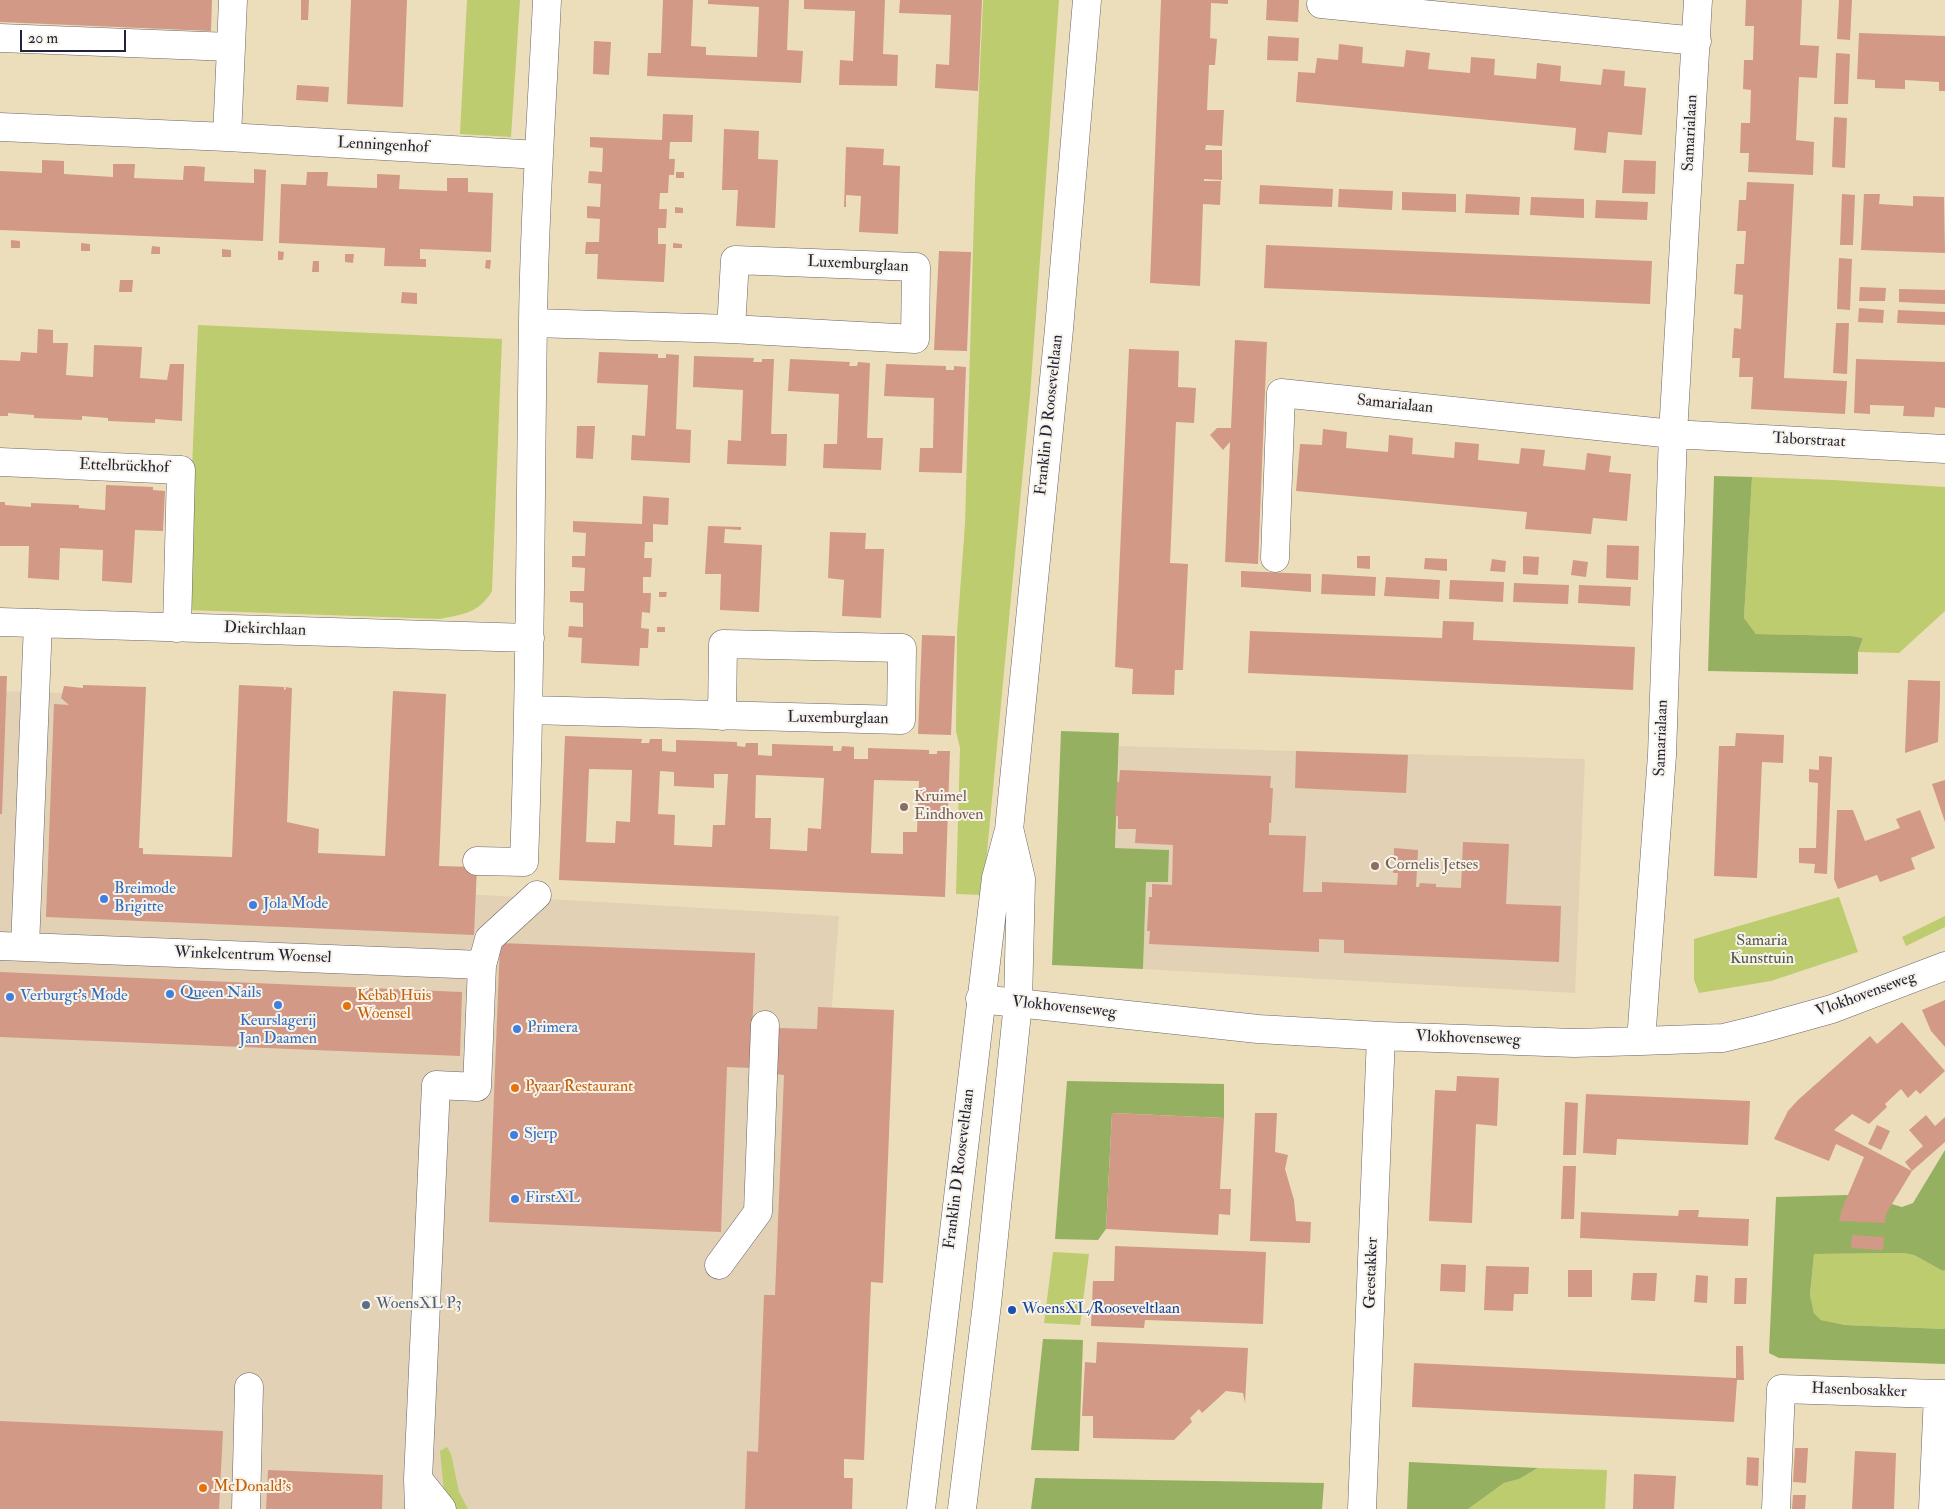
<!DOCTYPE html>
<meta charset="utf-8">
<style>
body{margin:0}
#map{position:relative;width:1945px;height:1509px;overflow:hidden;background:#eddebb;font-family:"IM FELL Double Pica",serif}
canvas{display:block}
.scale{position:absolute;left:20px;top:30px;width:106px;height:22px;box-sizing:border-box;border:2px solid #22223b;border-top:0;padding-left:6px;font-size:15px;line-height:18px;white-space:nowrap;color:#22223b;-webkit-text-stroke:4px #f7f3e8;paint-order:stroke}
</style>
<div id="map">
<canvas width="1945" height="1509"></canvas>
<div class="scale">20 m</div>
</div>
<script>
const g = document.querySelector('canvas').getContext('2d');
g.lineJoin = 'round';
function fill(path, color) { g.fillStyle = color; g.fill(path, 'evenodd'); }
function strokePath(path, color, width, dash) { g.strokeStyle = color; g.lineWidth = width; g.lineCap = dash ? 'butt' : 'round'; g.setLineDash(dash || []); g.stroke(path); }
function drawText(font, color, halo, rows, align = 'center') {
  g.font = font + ' "IM FELL Double Pica",serif'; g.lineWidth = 4; g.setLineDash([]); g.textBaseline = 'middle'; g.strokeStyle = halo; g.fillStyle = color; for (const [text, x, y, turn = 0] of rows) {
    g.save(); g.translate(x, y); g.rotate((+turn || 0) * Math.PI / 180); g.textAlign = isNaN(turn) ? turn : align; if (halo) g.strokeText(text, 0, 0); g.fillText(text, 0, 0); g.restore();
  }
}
fill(new Path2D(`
 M0,691L98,694L88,880L448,893L839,916L792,1509H0Z
 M1119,746L1585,759L1575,993L1143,969L1146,882L1169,850L1115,848Z`), '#e3d1b5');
fill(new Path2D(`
 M467,0H520L511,137L460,134Z
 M983,0H1059L1030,396L983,895L956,894L960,748L956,731L957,633L965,524L975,181Z
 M198,325L502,339L492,591C479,613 464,614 440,619L186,610Z
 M1752,477L1833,480L1945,487V611L1899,653L1858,652L1863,638L1851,636L1756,634L1744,618Z
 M1839,897L1858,952L1771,981L1699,993L1694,980V939Z
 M1945,916V927L1906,946L1902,937Z
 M1053,1252L1089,1254L1080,1325L1044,1323Z
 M1903,1253L1914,1255L1943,1271L1945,1270V1329L1845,1325L1821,1320L1814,1313L1810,1295L1814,1254Z
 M447,1447L451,1454L459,1492L468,1509H455L444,1491L440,1451Z
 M1538,1468L1607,1470L1605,1509H1468L1504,1483L1519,1479Z`), '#bccc6e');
fill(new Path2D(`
 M1714,476L1752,477L1744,618L1756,634L1851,636L1863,638L1858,652V674L1708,671Z
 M1061,731L1119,733L1115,848L1169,850L1168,882H1146L1143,969L1052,965Z
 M1067,1081L1224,1084V1118L1112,1113L1106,1229L1098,1240L1055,1239Z
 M1945,1150V1270L1943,1271L1914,1255L1903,1253L1814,1254L1810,1295L1814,1313L1821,1320L1845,1325L1945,1329V1364L1779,1358L1769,1353L1776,1197L1846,1195L1871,1198L1902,1207L1913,1203Z
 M1043,1339L1083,1340L1079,1451L1031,1450Z
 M1409,1462L1538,1468L1519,1479L1504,1483L1468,1509H1407Z
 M1035,1478L1324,1483L1322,1509H1031Z`), '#95b061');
fill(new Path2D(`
 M0,0H212L211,31L0,22Z
 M301,0H309L308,20H301Z
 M351,0H407L403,107L347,104Z
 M663,0H693L691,46L706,47V55L757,57L759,7L708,4V0H789L787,50L803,51L801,83L647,76L648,53H661Z
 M804,0H885L883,54L898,55L897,86L839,85L840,60L853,61L855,11L804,9Z
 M900,0H982L978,91L935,88L936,64L949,65L951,15L899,13Z
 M1161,0H1228V4L1211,3L1210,38L1217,39L1215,65H1209L1207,110H1224L1222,146L1206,145L1205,150H1222V180L1204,179V181H1221L1220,205L1203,204L1200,286L1150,283Z
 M1267,0H1299L1298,22L1266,20Z
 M1746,0H1802L1800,45L1819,46L1817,78L1799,77L1796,140L1814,142L1813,175L1748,172L1749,153H1740L1741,123H1750L1751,90L1743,89L1744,60H1753L1754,26H1745Z
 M1839,0H1852L1850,40L1837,39Z
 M1859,33L1945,36V91H1939V82L1905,80V89L1875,88V80L1857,79Z
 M1268,36L1299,38L1298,61L1267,60Z
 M594,41L611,42L609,75L593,74Z
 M1339,44L1363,47L1362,63L1404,67L1406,50L1430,53L1428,69L1470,73L1471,57L1495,59L1494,75L1536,79L1537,63L1561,66L1560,81L1601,85L1603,69L1625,71L1624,86L1646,88L1642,135L1608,132L1606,153L1574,150L1576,128L1296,102L1298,72L1315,73L1317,58L1338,60Z
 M1836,53L1850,54L1848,104H1834Z
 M297,85L329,87L328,102L296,100Z
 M663,114L693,115L692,142H670L669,159H675L674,175H669L668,193H660L659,209H667L666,228H658V244H666L664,282L597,279L598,254H585L586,242H599L600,219L587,218V206L600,207L601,184L588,183L589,171L602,172L603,148L590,147V137L662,140Z
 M1834,117L1847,118L1845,168L1832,167Z
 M724,129L759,131L758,159L778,160L775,228L736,226L738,190H722Z
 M846,147L884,149L883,165L900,166L898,234L859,232L861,196L846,195V207H844Z
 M42,160L64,161V174L113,177V164H135L134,178L183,180L184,166H194L205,167L204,181L254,183V169L266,170L263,241L0,230V171L42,173Z
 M1624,160L1656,161L1655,194L1622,193Z
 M307,172H328L327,186L377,188V174L400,175L399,189L447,191V178H468V192L493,193L491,252L420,249V259H426V267L384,266L385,248L279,243L281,184L306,185Z
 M676,172H684V178H676Z
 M1747,182L1794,184L1784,378L1847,381L1845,414L1751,409L1753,377H1739L1740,358H1732L1734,328L1741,329L1743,295L1734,294L1736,264H1744L1746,231H1737L1739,200H1746Z
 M1260,185L1333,189L1332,207L1259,204Z
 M1339,189L1393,191L1392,210L1338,207Z
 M1402,192L1456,194V212L1402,210Z
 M1466,194L1520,197L1519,215L1465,213Z
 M1842,194L1855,195L1853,245H1840Z
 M1864,194H1880L1879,204L1913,206V196L1944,197L1945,253L1861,250Z
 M1531,197L1584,199V218L1530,215Z
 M1596,200L1648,202L1647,220L1595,218Z
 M675,207L683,208V213H675Z
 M11,240L20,241V248H11Z
 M81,243L90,244V251H81Z
 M673,243L682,244V248H673Z
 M1266,245L1652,261L1650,304L1264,288Z
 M152,246L160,247V254H151Z
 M222,249L231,250V257H222Z
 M278,251L284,252L283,260H278Z
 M939,251L971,252L967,351L934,350Z
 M345,254H354L353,263L345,262Z
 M1839,258L1852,259L1850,310L1837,309Z
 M486,260H491L490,269L485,268Z
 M313,261H319V272H312Z
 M120,280H133L132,292H119Z
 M1860,287L1886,288L1885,301H1859Z
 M1899,289L1945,290V304L1899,302Z
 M402,292L417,293V304L401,303Z
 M1859,308L1884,310L1883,323L1858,322Z
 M1898,310L1945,312V325L1897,323Z
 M1836,323H1849L1847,374L1833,373Z
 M38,329L53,330V343H68L66,375L93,377L94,345L142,347L140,378L167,380L170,364H184L182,421L155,419V423L108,421V418L82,416V420L34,418V415L8,413V416H0V360L20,361L21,352L37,353Z
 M1235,340L1267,342L1258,564L1225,562L1230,442L1223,450L1210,435L1217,428H1231Z
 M1129,349L1179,351L1178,387L1196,388L1194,423L1176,422L1170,563L1188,564L1183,670H1175L1174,695L1132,694L1133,669L1115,667Z
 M599,352L658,354V358H666V354L679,355L676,429L691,430L690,463L631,460L632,435L645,436L648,385L597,383Z
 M694,356L754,358L753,362H762V359H774L771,434H787L786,466L727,464L728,440L741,441L743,390L693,387Z
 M790,359L850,362L849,366H857L858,362L870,363L867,438H883L881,470L823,468L824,444H837L839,394L788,391Z
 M1856,359L1945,362V408L1935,407L1934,417L1903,416L1904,406L1870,405V414L1854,413Z
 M886,364L946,366V370H954V366L966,367L962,473L919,472L920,448H933L934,398L884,396Z
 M577,426H595L593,459L576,458Z
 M1323,429L1347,432L1346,448L1388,452L1389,435L1413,438L1412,454L1454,458L1455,442L1479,444L1478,460L1519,464L1521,448L1545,450L1543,466L1585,470L1587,453L1611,456L1609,472L1631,474L1627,521L1593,518L1591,534L1525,529L1527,512L1296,491L1300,444L1322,445Z
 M106,485L153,487V490L165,491L163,531L135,530L132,583L102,581L103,550L60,548L59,580L28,578L29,546H0V502H5V505L31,507V503L79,505V508L105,510Z
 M643,496L669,498L668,525L653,524V542H645L644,558H652L651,577H643V593H651L650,613L642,612L641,628L649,629L648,648H640L639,666L581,663L582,638L568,637L569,626L583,627V603L570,602V591H584L585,568L572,567V556H585L586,533L573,532V521L642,524Z
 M708,526L741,527V530L725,529L724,543L762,545L759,612L720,610L721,574H705Z
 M830,532L866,533L865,549H884L881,618L842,616L844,580L828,578Z
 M1607,545L1639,546L1638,580L1606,578Z
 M1357,556H1370V569L1357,568Z
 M1523,556L1539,557L1538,575L1523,574Z
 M1425,558L1447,559V571L1424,569Z
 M1492,559L1506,561L1505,572L1490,571Z
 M1573,560L1588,562L1586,577L1571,575Z
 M1241,571L1311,574V592L1241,587Z
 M1322,574L1376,577L1375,596L1321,594Z
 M1386,577L1440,580L1439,599L1384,596Z
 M1450,580L1504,582L1503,602L1449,599Z
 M1514,583L1569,585L1568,604L1513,602Z
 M1579,585L1631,587L1630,606L1578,603Z
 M659,592H667L666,597H659Z
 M1443,621L1474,622L1473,640L1635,647L1633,690L1248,673L1250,631L1442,638Z
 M657,627H665V632H657Z
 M922,635L955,636L951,735L918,734Z
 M0,676H7L2,814H0Z
 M1908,680L1940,681V696L1938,742L1905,753Z
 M83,685L146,687L139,848H143V854L232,857L239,685L284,687V690L286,689L285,687L292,688L287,822L319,829L318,853L385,856L393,691L446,694L439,866L477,867L474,935L46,917L54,704L69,705L61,698L64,686L83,688Z
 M1736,733L1784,735L1783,763L1762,762L1757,878L1714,876L1719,746H1735Z
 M565,736L642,739L641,743H649L650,739H662V751L676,752V740L737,742V746L745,747L746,743H758V755L772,756V744L833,746V751H841L842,746L854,747V759H868V748L929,750V754H937V751H950L945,897L559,880ZM589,769L632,770L630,822L616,821L615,843L586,842ZM660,771L674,772V786L714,788V774H728L725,825H713L712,847L674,845L675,815L658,814ZM756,775L824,778L821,829L808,828L807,851L770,849L771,818H755ZM874,780L919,781L917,832H903V854L871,853Z
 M1296,751L1408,755L1406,793L1295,788Z
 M1819,756L1832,757L1827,874L1814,873L1815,864L1799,863V848H1816L1818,783L1809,782V769L1819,770Z
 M1120,770L1271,776L1270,788H1273L1271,823H1269V835L1306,836L1303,892H1322V882L1397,885L1398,873H1393L1394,848L1418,850L1416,887H1419L1420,883L1436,884V887L1461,888L1463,842L1509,844L1506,904L1561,906L1559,962L1344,953V940L1319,939V952L1149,944L1150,931H1147L1149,897H1152V884L1172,885L1173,845L1135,843L1136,829H1118V816H1115L1117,782H1119Z
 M1945,780V822L1932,784Z
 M1837,810H1853L1865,841L1900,828L1896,819L1920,810L1935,848L1911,858L1915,869L1880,882L1877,875L1838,889L1834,879Z
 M500,943L755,953L751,1068L727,1067L721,1232L489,1222Z
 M0,972L462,992L460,1056L0,1037Z
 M1945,1000V1047L1931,1031L1922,1010Z
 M818,1007L894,1010L883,1283L871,1282L864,1460L844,1459V1478H853L852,1509H745L747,1451L758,1452L764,1295H775L784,1075L774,1074L776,1028L817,1029Z
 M1902,1022L1945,1071L1920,1094L1916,1090L1908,1098L1901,1089L1885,1104L1887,1107L1869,1124L1852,1114L1834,1130L1912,1171L1886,1214L1885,1223L1839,1221L1842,1209L1864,1157L1836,1144L1829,1161L1774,1139L1788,1111L1798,1100L1870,1036L1877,1044Z
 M1457,1076L1499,1078L1497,1126L1476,1124L1472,1223L1429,1221L1435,1090L1456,1091Z
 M1586,1094L1750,1101L1748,1145L1617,1139L1616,1155L1583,1153Z
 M1565,1102L1578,1103L1576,1155H1563Z
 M1112,1113L1224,1118L1220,1189H1231L1230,1215L1219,1214L1218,1235L1106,1229Z
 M1255,1113H1277L1275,1152L1288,1155L1285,1169L1294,1200L1296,1221L1311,1222L1310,1243L1250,1241Z
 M1926,1115L1935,1126L1945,1117V1142L1912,1171L1905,1162L1923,1146L1909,1130Z
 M1877,1125L1890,1131L1881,1150L1868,1144Z
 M1563,1166H1576L1574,1219H1561Z
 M1679,1210H1699L1698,1217L1749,1219L1748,1246L1580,1238L1581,1212L1678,1216Z
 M1852,1235L1884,1237L1883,1250L1851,1248Z
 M1115,1246L1266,1252L1263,1324L1145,1320L1144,1328L1091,1326L1093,1281H1114Z
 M1441,1264L1466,1265L1465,1292L1440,1291Z
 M1486,1266L1529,1267L1528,1294H1514L1513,1311L1484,1310Z
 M1568,1270H1592V1297H1568Z
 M1633,1273H1657L1655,1301L1631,1300Z
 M1696,1275L1708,1276L1707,1303L1694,1302Z
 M1735,1278H1747L1746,1304H1734Z
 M1097,1342L1248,1348L1245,1403L1243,1393L1226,1391L1202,1413L1199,1409L1190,1418L1192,1422L1174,1440L1093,1438V1416H1082L1085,1362L1096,1363Z
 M1736,1346H1743L1744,1380H1737L1734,1422L1412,1407L1414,1363L1736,1378Z
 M0,1421L223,1431L219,1509H0Z
 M1795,1448H1808L1806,1483L1793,1482Z
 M1855,1451L1896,1453L1894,1509H1852Z
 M1747,1457L1759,1458L1758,1486L1746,1485Z
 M268,1470L383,1475L382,1509H266Z
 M1634,1474L1676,1476L1674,1509H1633Z
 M1793,1495H1806L1805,1509H1792Z`), '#d29986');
const minor = new Path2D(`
 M1321,4L1697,41
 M0,38L231,47L227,137
 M231,47L233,0
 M0,127L227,137L539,155
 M533,323L731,329L915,339L916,267L735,260L731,329
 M0,462L181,470L177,628
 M1275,558L1281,393L1673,434L1945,449
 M0,622L530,638
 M529,710L901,720L902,648L723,644L722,716
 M477,861L524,862C531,683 530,504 533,325C534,216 542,108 547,0
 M0,946L482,965L477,1087L436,1085L418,1479L419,1509
 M25,947L38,623
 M482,965L489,939L537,895
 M980,999L1258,1029L1381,1036L1574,1043L1641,1041L1723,1038L1760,1029L1832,1009L1945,966
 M1641,1041L1662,755L1673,434L1698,0
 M719,1265L758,1212L765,1025
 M418,1479L442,1509
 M246,1509L249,1387
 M1362,1509L1381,1036
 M1776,1509L1781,1389L1938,1394
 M1933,1509L1938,1394H1945`);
const major = new Path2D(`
 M921,1509L996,878L1009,830L1059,329L1087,0
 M962,1509L987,1304L1018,1003L1021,879L1010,832`);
strokePath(minor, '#696468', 29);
strokePath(major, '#696468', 29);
strokePath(minor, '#fff', 28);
strokePath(major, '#fff', 28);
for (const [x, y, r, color] of [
 [904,807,5,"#8d6e63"],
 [1375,866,5,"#8d6e63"],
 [104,899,5,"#3f7fe0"],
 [253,905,5,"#3f7fe0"],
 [170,994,5,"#3f7fe0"],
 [10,997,5,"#3f7fe0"],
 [278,1005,5,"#3f7fe0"],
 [347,1006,5,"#e8710a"],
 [517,1029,5,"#3f7fe0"],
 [515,1088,5,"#e8710a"],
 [514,1135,5,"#3f7fe0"],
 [515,1199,5,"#3f7fe0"],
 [366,1305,5,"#5c6f8a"],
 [1012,1310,5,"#1a4fb4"],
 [203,1488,5,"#e8710a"]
]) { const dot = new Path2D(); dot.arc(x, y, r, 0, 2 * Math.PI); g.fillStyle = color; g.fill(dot); strokePath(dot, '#f7f3e8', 2); }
drawText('16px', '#22223b', '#f7f3e8', [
 ["Samarialaan",1691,133,-87],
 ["Lenningenhof",383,146,3],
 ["Luxemburglaan",858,265,3],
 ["Samarialaan",1395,405,6],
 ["Franklin D Rooseveltlaan",1050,415,-84],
 ["Taborstraat",1809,441,3],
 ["Ettelbrückhof",124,467,2],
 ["Diekirchlaan",265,630,2],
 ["Luxemburglaan",838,719,1],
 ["Samarialaan",1662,738,-88],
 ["Winkelcentrum Woensel",253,956,2],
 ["Vlokhovenseweg",1866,995,-20],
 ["Vlokhovenseweg",1064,1008,6],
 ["Vlokhovenseweg",1468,1039,2],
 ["Franklin D Rooseveltlaan",960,1169,-83],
 ["Geestakker",1372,1273,-88],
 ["Hasenbosakker",1859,1391,2]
]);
drawText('16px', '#785e54', '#f7f3e8', [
 ["Kruimel",914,798],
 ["Eindhoven",914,816],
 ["Cornelis Jetses",1385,866]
], 'left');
drawText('16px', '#366cbe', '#f7f3e8', [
 ["Breimode",114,890],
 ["Brigitte",114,908],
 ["Jola Mode",263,905],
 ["Queen Nails",180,994],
 ["Verburgt's Mode",20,997],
 ["Keurslagerij",278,1022,"center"],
 ["Jan Daamen",278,1040,"center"],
 ["Primera",527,1029],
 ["Sjerp",524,1135],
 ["FirstXL",525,1199]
], 'left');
drawText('16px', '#50554a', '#f7f3e8', [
 ["Samaria",1762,942],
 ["Kunsttuin",1762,960]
]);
drawText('16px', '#c56008', '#f7f3e8', [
 ["Kebab Huis",357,997],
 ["Woensel",357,1015],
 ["Pyaar Restaurant",525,1088],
 ["McDonald's",213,1488]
], 'left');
drawText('16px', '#4e5e75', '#f7f3e8', [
 ["WoensXL P3",376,1305]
], 'left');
drawText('16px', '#164399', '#f7f3e8', [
 ["WoensXL/Rooseveltlaan",1022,1310]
], 'left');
</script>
